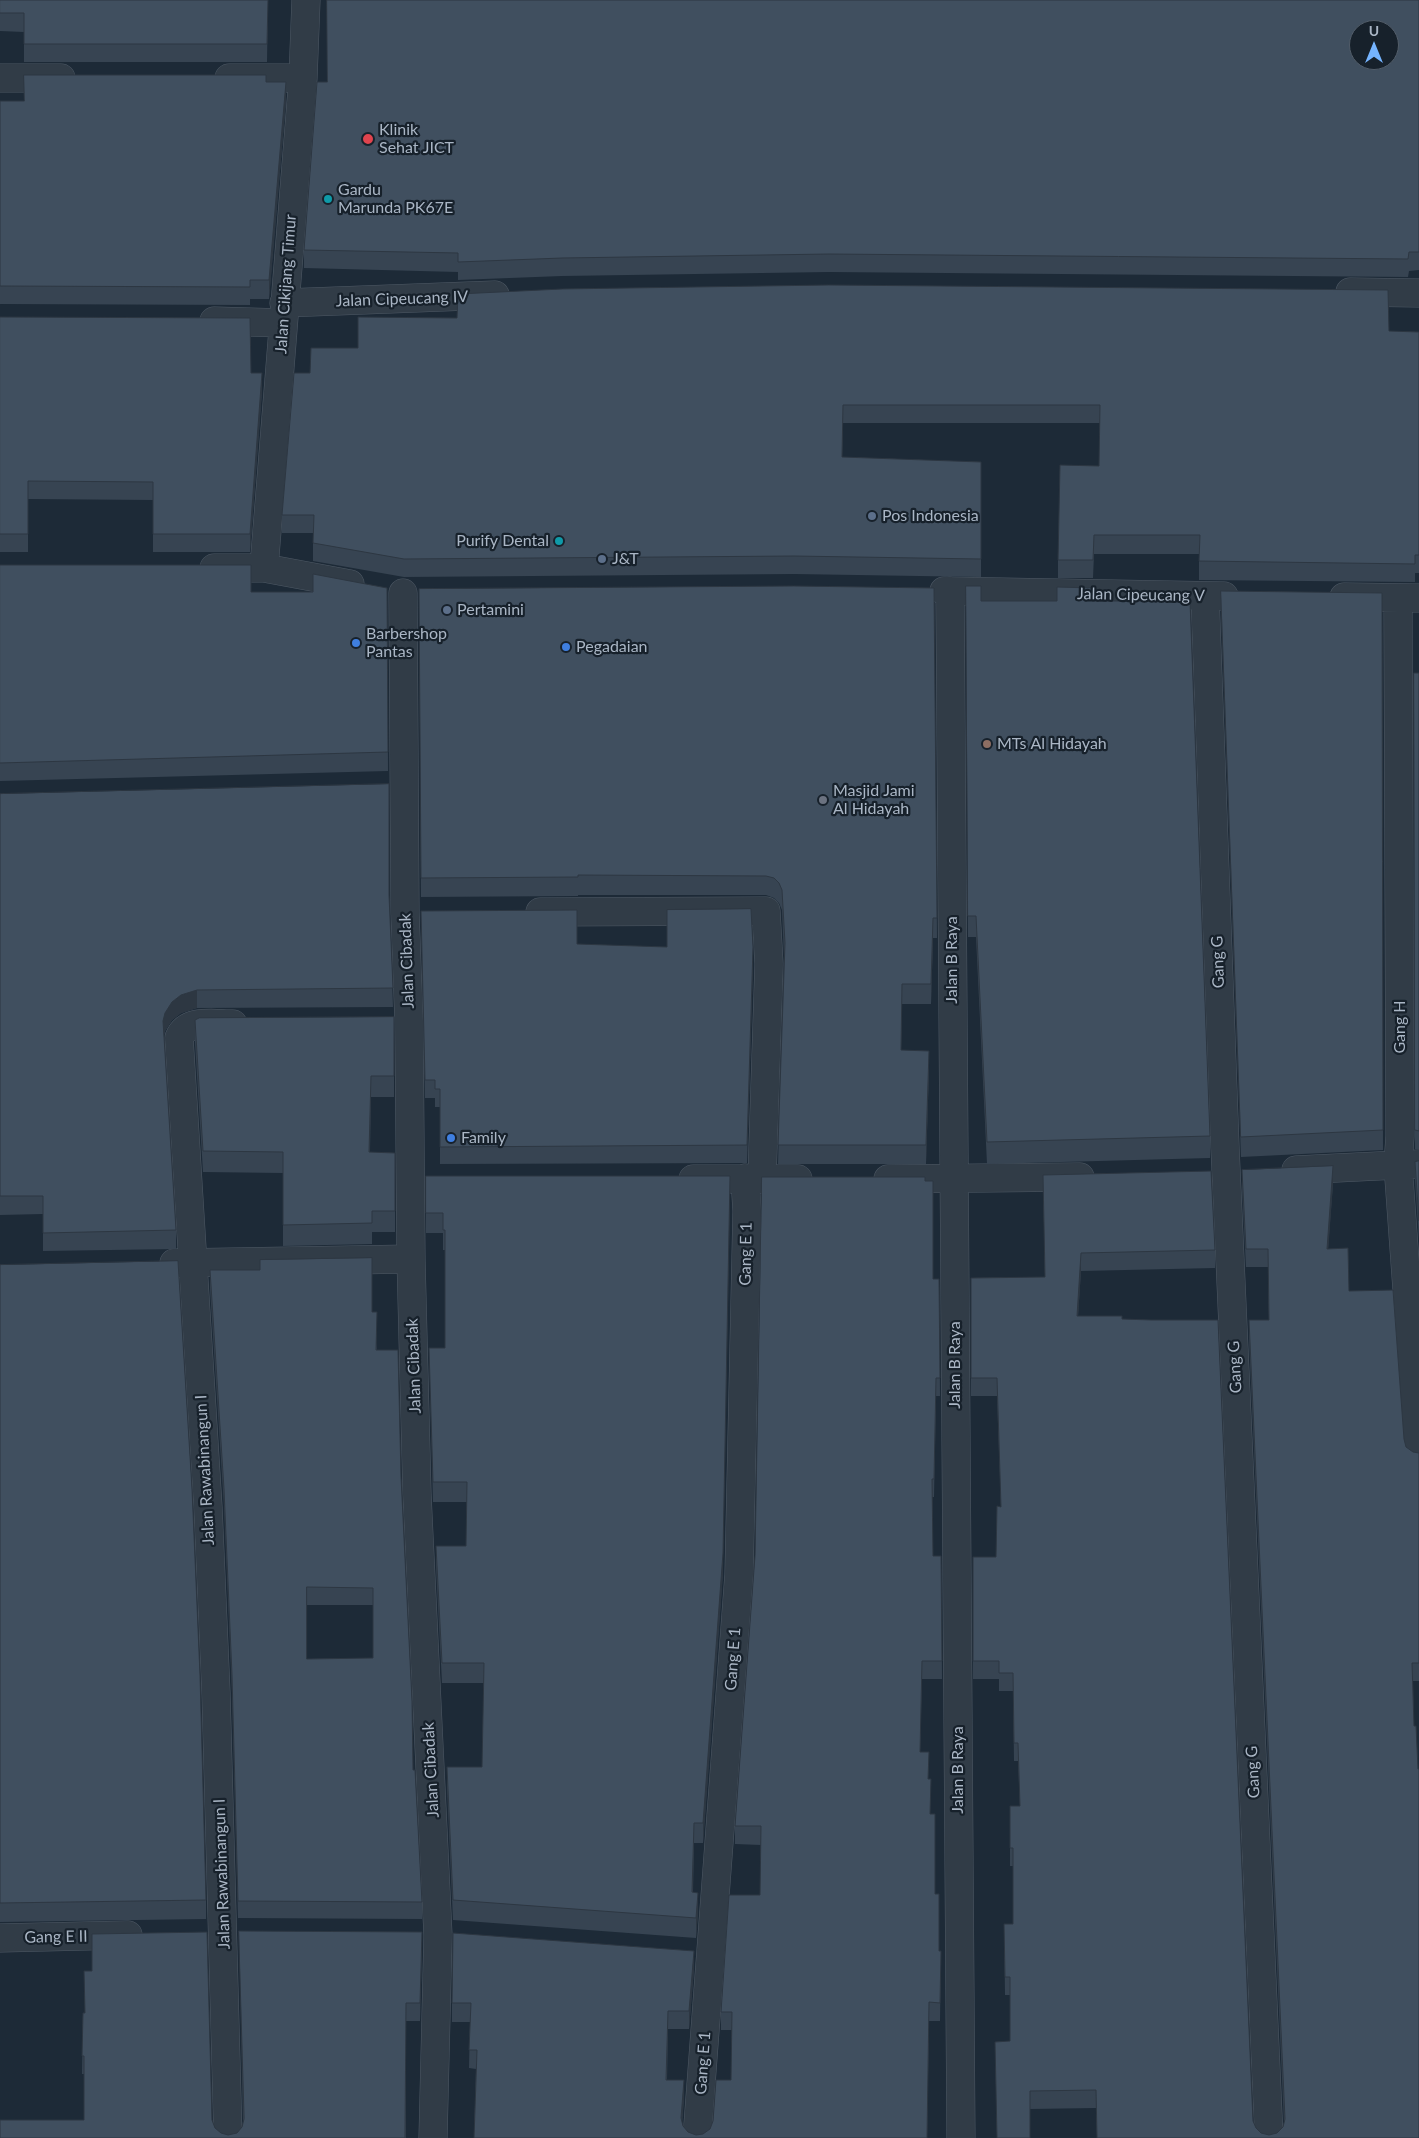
<!DOCTYPE html>
<style>
body{margin:0}
#map{position:relative;width:1419px;height:2138px;overflow:hidden;background:#1d2a37;font-family:Lato,sans-serif}
canvas{display:block}
.north{position:absolute;left:1349px;top:20px;width:50px;height:50px;box-sizing:border-box;background:#17212b;border:1px solid #525d69;border-radius:50%;rotate:0deg;font-size:14px;font-weight:700;line-height:20px;text-align:center;color:#aab6c5}
.north::after{content:'';display:block;margin:auto;width:18px;height:22px;background:#75b4ff;clip-path:polygon(50% 0,100% 100%,50% 72%,0 100%)}
</style>
<div id="map">
<canvas width="1419" height="2138"></canvas>
<div class="north">U</div>
</div>
<script>
const g = document.querySelector('canvas').getContext('2d');
g.lineJoin = 'round';
function strokePath(path, color, width, dash) { g.strokeStyle = color; g.lineWidth = width; g.lineCap = dash ? 'butt' : 'round'; g.setLineDash(dash || []); g.stroke(path); }
function fill(path, color) { g.fillStyle = color; g.fill(path, 'evenodd'); }
function drawText(font, color, halo, rows, align = 'center') {
  g.font = font + ' Lato,sans-serif'; g.lineWidth = 4.5; g.setLineDash([]); g.textBaseline = 'middle'; g.strokeStyle = halo; g.fillStyle = color; for (const [text, x, y, turn = 0] of rows) {
    g.save(); g.translate(x, y); g.rotate((+turn || 0) * Math.PI / 180); g.textAlign = isNaN(turn) ? turn : align; if (halo) g.strokeText(text, 0, 0); g.fillText(text, 0, 0); g.restore();
  }
}
const minor = new Path2D(`
 M0,78H61
 M229,78H303
 M1350,292L1419,293
 M284,303L495,295
 M214,321L283,323
 M214,568H264L350,584
 M264,568L303,78L306,0
 M944,591L1224,596
 M950,591L961,2138
 M403,593L405,913L409,1022L411,1259L417,1494L438,1935L433,2138
 M1205,596L1225,1147L1269,2138
 M1344,597L1419,598
 M1398,598L1400,1136L1398,1165L1419,1456
 M540,912L766,911L769,964L762,1178
 M1296,1170L1419,1164
 M693,1179H798
 M888,1179L1080,1177
 M174,1263L411,1259
 M0,1938L128,1935
 M228,2138L216,1693L208,1507L179,1038C187,1018 215,1024 233,1024
 M697,2138L739,1574L747,1211L745,1178`);
strokePath(minor, '#4e5965', 29);
strokePath(minor, '#313c47', 28);
fill(new Path2D(`
 M0,0H268L267,62H24V32L0,31Z
 M1419,0V270L1409,271L1408,277L829,272L562,276L458,280V272L304,268V250L327,82Z
 M266,82L286,101L269,299H250V305L0,304V101H24Z
 M0,317L251,373L262,391L250,552H153V500L28,499V552H0Z
 M1389,331L1419,332V573H1415V582L1199,580V554H1094L1093,578H1058V560L1099,466L1100,423H843L842,457L981,462V577L794,574L404,577L313,561V533H282V515L310,373L358,348Z
 M0,565L251,592H313L387,588L388,771L0,781Z
 M966,586L981,601H1093L1210,1136V1158L987,1164L976,937H968Z
 M934,588L937,938H933L931,1004H902L901,1050L929,1070L926,1164H778L784,956L782,910L779,903L774,898L766,895H578V896L421,897L419,589Z
 M1221,591L1382,593L1383,1150L1241,1157L1221,611Z
 M1414,673H1419V1149H1415Z
 M0,794L389,895L393,1007L197,1008L181,1013L172,1020L165,1031L164,1035L176,1230V1249L43,1251V1214L0,1215Z
 M421,911L577,944L753,964L747,1163L440,1164V1107H435V1098H425Z
 M394,1017V1097H371L370,1152L395,1153V1232H372V1244L283,1246V1173L203,1172L195,1042V1020Z
 M1419,1161V1239L1415,1180V1162Z
 M1242,1170L1333,1184L1328,1249L1349,1291L1406,1447L1413,1452L1419,1453V1681H1413L1419,2138H1097L1096,2108L1030,2109V2138H997L995,2042L1010,2041V1995H1005L1004,1924H1013V1866H1010V1806H1020L1018,1761H1014L1013,1691H999V1679H973V1557H996L1001,1507L997,1396H971V1278L1045,1277L1043,1175L1215,1250V1268L1081,1271L1078,1316L1122,1319L1253,2121L1256,2128L1261,2133L1269,2135L1277,2133L1283,2127L1284,2122L1249,1338V1320H1269L1268,1267H1246L1242,1188Z
 M426,1176L723,1573L703,1843H694L693,1892L698,1913L696,1938L453,1920L447,1787V1767H482L484,1683H442L436,1566V1546H466L467,1502H433L429,1348H445V1250H443V1233H426Z
 M0,1265L206,1900V1919L0,1922Z
 M210,1270L372,1312L377,1350L401,1477L413,1770L422,1902V1919L238,1918L232,1693L224,1506L210,1288ZM307,1605H373V1658L307,1659Z
 M933,1279H939L940,1396H936L934,1497H932L933,1556H941L942,1679H922L920,1752L928,1779L935,1894L939,1951H941L940,2021H929L927,2138H474L476,2069L469,2068L470,2022H452V2003L694,1969L689,2029H668L667,2080L684,2098L682,2124L683,2126L688,2132L696,2135L703,2134L710,2129L731,2080L732,2030H721V2012L760,1895L761,1845L735,1844V1826Z
 M239,1931L422,1951L420,2021H406V2138H0L84,2120V2074H82L83,2013L212,2120L215,2128L221,2133L228,2135L237,2133L242,2127L243,2121Z`), '#374452');
fill(new Path2D(`
 M286,82V101L269,299V280Z
 M262,373V391L250,552V534Z
 M933,918V938L931,1004V984Z
 M753,947V964L747,1163V1145Z
 M197,990V1008L181,1013L172,1020L165,1031L163,1039V1021L165,1013L172,1002L181,995Z
 M929,1051V1070L926,1164V1145Z
 M371,1076V1097L369,1174V1152Z
 M1333,1166V1184L1327,1267V1249Z
 M730,1196L723,1573L703,1843V1823Z
 M1081,1253V1271L1077,1334V1316Z
 M698,1893V1913L696,1938V1918Z
 M422,1932V1951L420,2021V2003Z
 M694,1951V1969L689,2029V2011Z
 M684,2080V2098L681,2137V2118Z`), '#2d3742');
const building = new Path2D(`
 M0,0H268L267,44H24V13H0Z
 M327,0H1419V252H1409L1408,259L829,254L562,258L458,262V253L304,250L317,82H327ZM1359,30H1389V60H1359Z
 M24,75H266V82H286L269,280H250V287L0,286V101H24Z
 M829,285L1388,290L1389,331L1419,332V555H1415V564L1199,561L1200,535H1094L1093,560H1058L1060,465L1099,466L1100,405H843L842,457L981,462V559L794,556L404,559L313,543L314,515H282L294,373H310L311,348H358V317L457,318L458,294L562,289Z
 M0,317L250,318L251,373H262L250,534H153V482L28,481V534H0Z
 M0,565H251V592H313V574L387,588L388,752L0,763Z
 M794,586L934,588L937,918H933L931,984H902L901,1050L929,1051L926,1145H778L785,943L782,890L779,883L774,878L766,876L578,875V877L421,878L419,589Z
 M966,586H981V601H1057V587L1093,588L1092,601H1190L1210,1136L987,1142L976,916H968Z
 M1221,591L1382,593L1383,1130L1241,1137Z
 M1414,673H1419V1131L1415,1130Z
 M389,784V895L393,988L197,990L181,995L172,1002L165,1013L163,1021L176,1230L43,1233V1196H0V794Z
 M751,909L753,947L747,1145L440,1147V1089H435V1080H425L421,911L577,910V944L667,947V910Z
 M394,1017V1076H371L369,1152L395,1153V1211H372V1223L283,1225V1152L203,1151L195,1020L199,1018Z
 M1419,1161V1221L1415,1162Z
 M1333,1166L1327,1249L1348,1248L1349,1291L1393,1290L1404,1439L1406,1447L1413,1452L1419,1453V1663H1412L1414,1726H1416L1418,1769H1419V2138H1097L1096,2090L1030,2091V2138H997L995,2042L1010,2041V1977H1005L1004,1924H1013V1848H1010V1806H1020L1018,1743H1014L1013,1673H999V1661H973V1557H996L997,1506L1001,1507L997,1378H971V1278L1045,1277L1043,1175L1211,1171L1215,1250L1081,1253L1077,1316H1122V1319L1151,1320H1218L1253,2121L1256,2128L1261,2133L1269,2135L1277,2133L1283,2127L1285,2119L1249,1320H1269L1268,1249H1246L1242,1170Z
 M426,1176H730L723,1553L703,1823H694L692,1892L698,1893L696,1918L453,1900L447,1767H482L484,1663H442L436,1546H466L467,1482H433L429,1348H445V1230H443V1213H426Z
 M762,1177H925V1181H933V1279H939L940,1378H936L934,1479H932L933,1556H941L942,1661H922L920,1752H929L928,1779H931L930,1814H935V1894H939V1951H941L940,2003L929,2002L927,2138H474L477,2050H469L471,2003H452L453,1933L694,1951L689,2011H668L666,2080H684L681,2118L683,2126L688,2132L696,2135L703,2134L710,2129L713,2121L716,2080H731L732,2012H721L729,1895H760L761,1826H735L755,1556Z
 M372,1258V1312H377L376,1350H398L401,1477L412,1701L413,1770H415L422,1902L238,1901L232,1675L224,1489L210,1270H260V1260ZM307,1587L373,1588V1658L307,1659Z
 M178,1261L192,1489L200,1675L206,1900L0,1903V1265Z
 M239,1931L422,1932L420,2003H406L405,2138H0V2120H84V2056H82L83,2013H85L84,1971H92V1934L207,1932L212,2120L215,2128L221,2133L228,2135L237,2133L242,2127L244,2119Z`);
fill(building, '#404f5f');
strokePath(building, '#2d3742', 1);
for (const [x, y, r, color] of [
 [368,139,6,"#e0444e"],
 [328,199,5,"#0f9aa8"],
 [872,516,5,"#5c6f8a"],
 [559,541,5,"#0f9aa8"],
 [602,559,5,"#5c6f8a"],
 [447,610,5,"#5c6f8a"],
 [356,643,5,"#3f7fe0"],
 [566,647,5,"#3f7fe0"],
 [987,744,5,"#8d6e63"],
 [823,800,5,"#6b7280"],
 [451,1138,5,"#3f7fe0"]
]) { const dot = new Path2D(); dot.arc(x, y, r, 0, 2 * Math.PI); g.fillStyle = color; g.fill(dot); strokePath(dot, '#17212b', 2); }
drawText('16px', '#aab6c5', '#17212b', [
 ["Klinik",379,130],
 ["Sehat JICT",379,148],
 ["Gardu",338,190],
 ["Marunda PK67E",338,208],
 ["Pos Indonesia",882,516],
 ["Purify Dental",549,541,"right"],
 ["J&T",612,559],
 ["Pertamini",457,610],
 ["Barbershop",366,634],
 ["Pantas",366,652],
 ["Pegadaian",576,647],
 ["MTs Al Hidayah",997,744],
 ["Masjid Jami",833,791],
 ["Al Hidayah",833,809],
 ["Family",461,1138]
], 'left');
drawText('16px', '#aab6c5', '#17212b', [
 ["Jalan Cikijang Timur",286,284,-86],
 ["Jalan Cipeucang IV",402,299,-2],
 ["Jalan Cipeucang V",1141,595,1],
 ["Jalan B Raya",952,960,-90],
 ["Jalan Cibadak",407,961,-92],
 ["Gang G",1218,962,-92],
 ["Gang H",1400,1027,-90],
 ["Gang E 1",746,1254,-89],
 ["Jalan B Raya",955,1365,-90],
 ["Jalan Cibadak",414,1366,-92],
 ["Gang G",1235,1367,-93],
 ["Jalan Rawabinangun I",205,1470,-93],
 ["Gang E 1",733,1659,-86],
 ["Jalan Cibadak",431,1770,-93],
 ["Jalan B Raya",958,1770,-90],
 ["Gang G",1253,1772,-93],
 ["Jalan Rawabinangun I",222,1874,-92],
 ["Gang E II",56,1937,-1],
 ["Gang E 1",703,2063,-86]
]);
</script>
